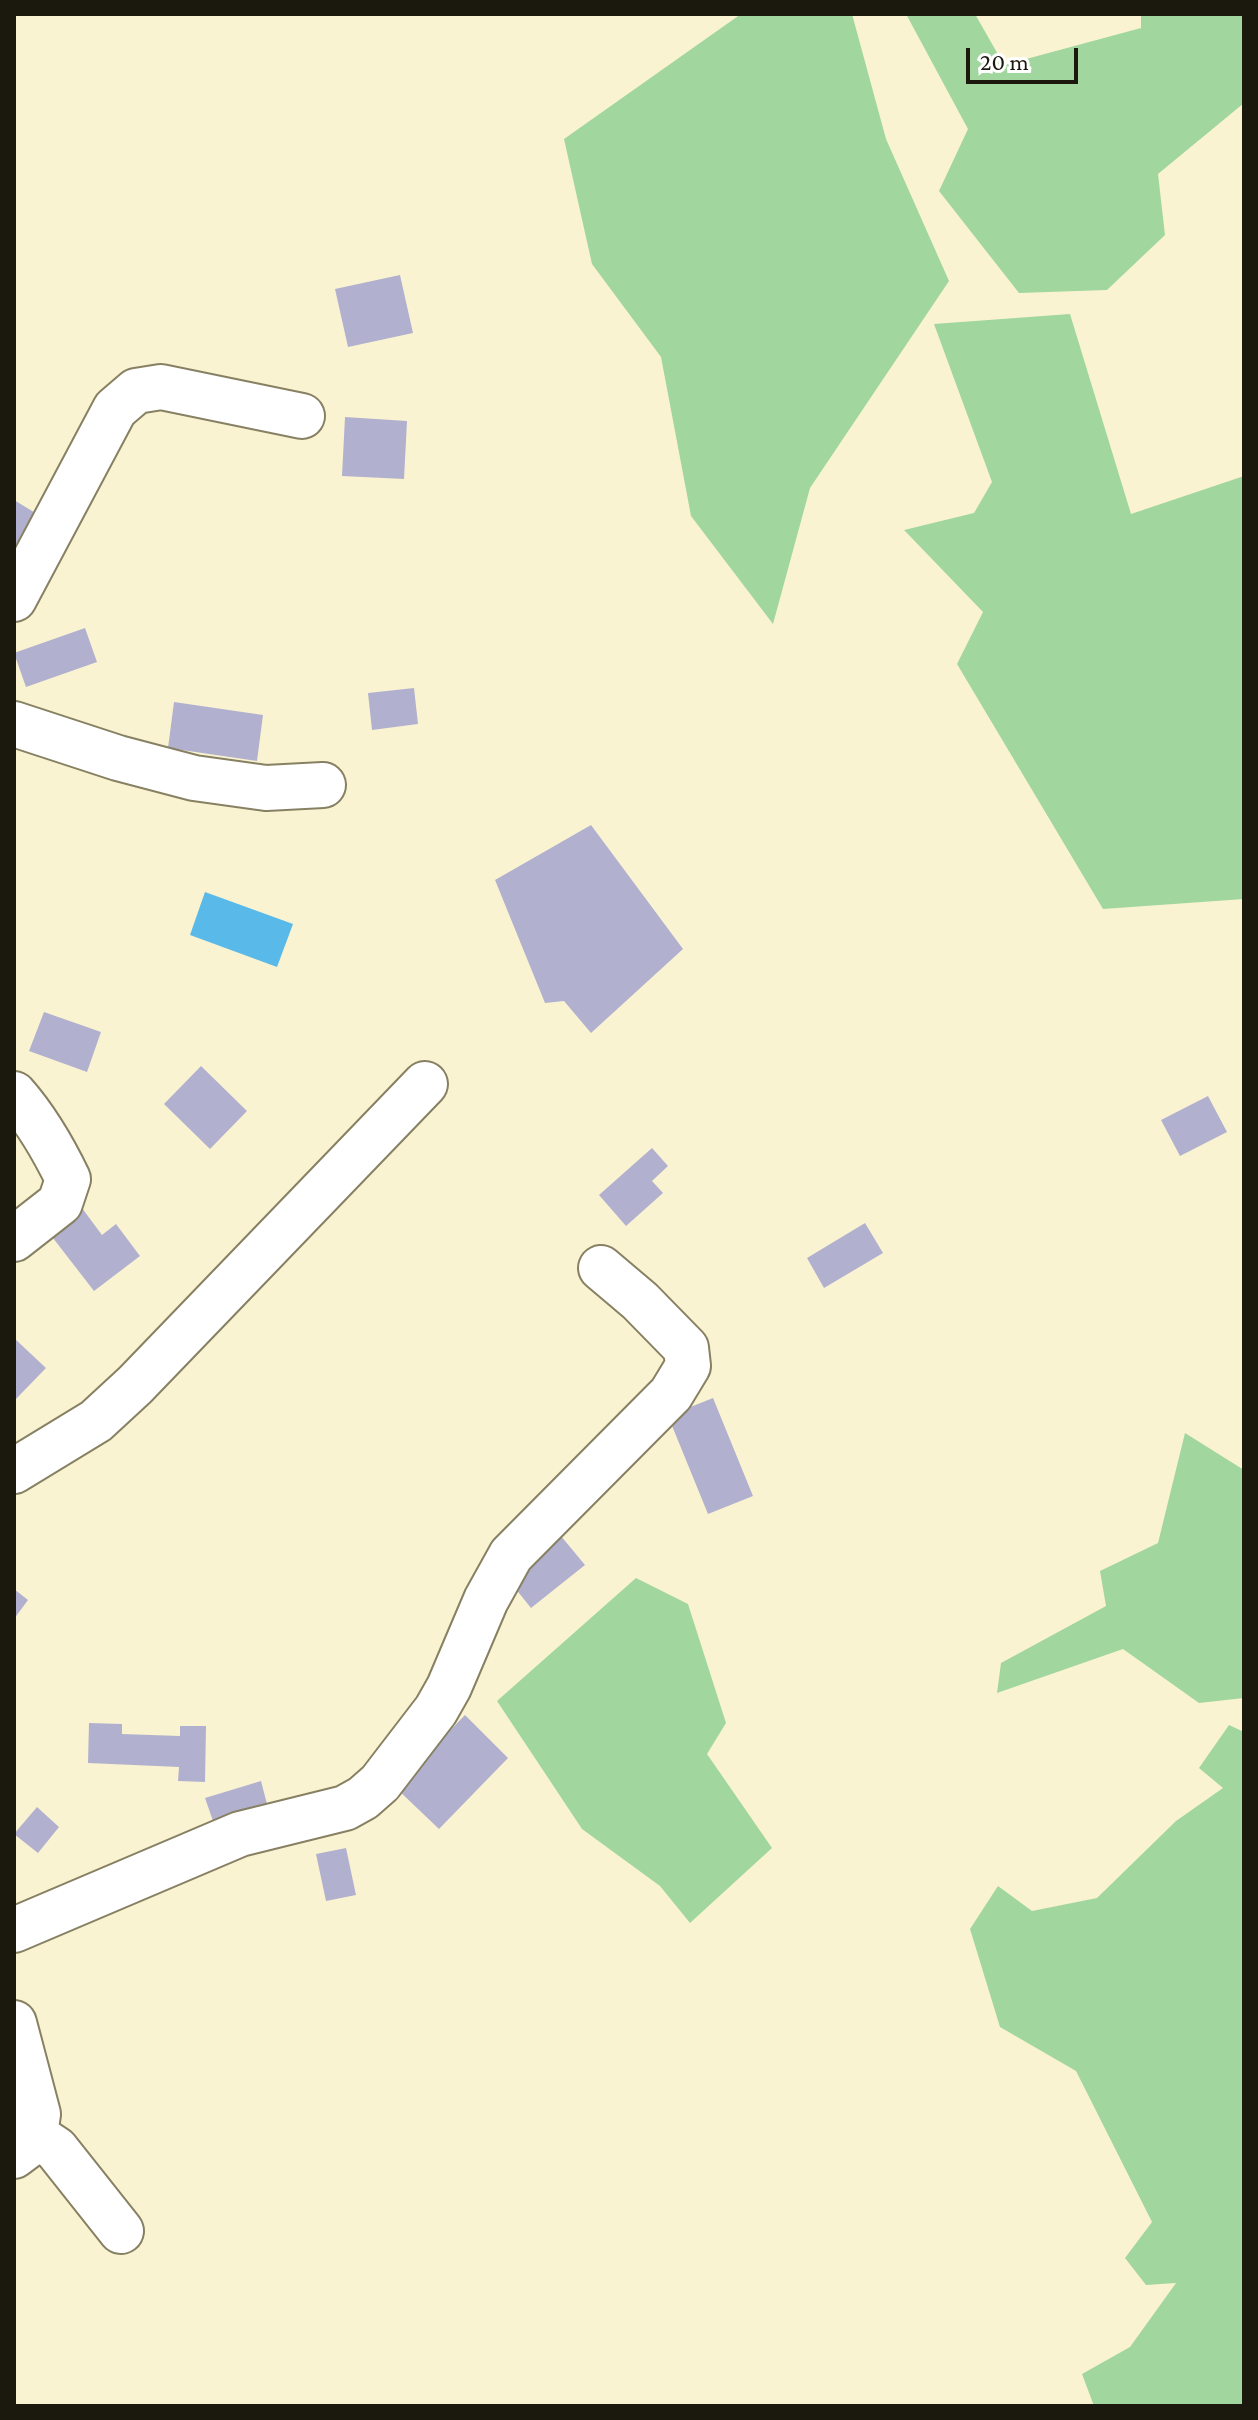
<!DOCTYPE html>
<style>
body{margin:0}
#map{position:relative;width:1258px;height:2420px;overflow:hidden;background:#faf3d2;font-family:"Crimson Pro",serif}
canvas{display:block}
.frame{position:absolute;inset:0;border:16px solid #1b180d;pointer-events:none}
.scale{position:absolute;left:966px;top:48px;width:112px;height:36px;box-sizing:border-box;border:4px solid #1b180d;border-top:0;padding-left:10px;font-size:24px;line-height:28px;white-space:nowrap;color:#1b180d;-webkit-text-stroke:6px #fff;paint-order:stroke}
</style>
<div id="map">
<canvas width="1258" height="2420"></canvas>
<div class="frame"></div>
<div class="scale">20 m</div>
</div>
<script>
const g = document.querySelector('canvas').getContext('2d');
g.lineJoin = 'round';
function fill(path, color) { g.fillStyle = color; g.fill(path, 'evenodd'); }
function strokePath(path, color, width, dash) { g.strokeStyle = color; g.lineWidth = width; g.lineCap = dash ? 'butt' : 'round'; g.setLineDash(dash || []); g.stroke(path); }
fill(new Path2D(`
 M741,14H852L886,139L949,281L810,488L773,624L691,516L661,357L592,264L564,139Z
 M906,14H975L1004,65L1141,28V14H1244V103L1158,174L1165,235L1107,290L1019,293L939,191L968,129Z
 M1070,314L1131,514L1244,476V899L1103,909L957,664L983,612L904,530L974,513L992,482L934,324Z
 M1185,1433L1244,1470V1698L1199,1703L1123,1649L997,1693L1001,1663L1106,1606L1100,1571L1158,1543Z
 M636,1578L688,1604L726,1723L707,1754L772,1848L690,1923L660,1886L582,1829L497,1701Z
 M1229,1725L1244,1732V2406H1094L1082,2374L1130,2347L1176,2283L1146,2285L1125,2258L1152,2222L1076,2071L1000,2027L970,1929L998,1886L1032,1911L1097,1898L1176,1821L1223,1788L1199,1768Z`), '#a1d69f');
fill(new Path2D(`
 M205,892L293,924L277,967L190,935Z`), '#59b9e8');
fill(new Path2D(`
 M400,275L413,333L348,347L335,289Z
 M345,417L407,421L404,479L342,476Z
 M14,500L37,514L14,552Z
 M85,628L97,662L26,687L14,653Z
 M414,688L418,724L372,730L368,693Z
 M174,702L263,715L257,761L168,748Z
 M591,825L683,949L591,1033L564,1001L545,1003L495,880Z
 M44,1012L101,1032L87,1072L29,1051Z
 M201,1066L247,1111L210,1149L164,1104Z
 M1208,1096L1227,1132L1180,1156L1161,1120Z
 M652,1148L668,1166L652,1181L663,1193L626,1226L599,1195Z
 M79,1204L102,1235L116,1224L140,1256L94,1291L46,1229Z
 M865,1223L883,1253L824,1288L807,1258Z
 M14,1338L46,1368L14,1401Z
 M713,1398L753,1496L708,1514L668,1416Z
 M561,1536L585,1565L531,1608L507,1578Z
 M14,1589L28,1600L14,1619Z
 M465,1715L508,1758L439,1829L395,1787Z
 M89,1723L122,1724V1734L180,1736V1726H206L205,1782L178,1781L179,1767L88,1763Z
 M261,1781L267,1804L213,1821L205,1798Z
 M37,1807L59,1827L38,1853L14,1834Z
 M346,1848L356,1895L326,1901L316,1854Z`), '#b1b1cf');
const minor = new Path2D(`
 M14,599L115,409L136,391L161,387L302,416
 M14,724L118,758L194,778L266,788L323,785
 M14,1094C37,1120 53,1148 68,1179L60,1203L14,1239
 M14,1471L96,1421L135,1385L425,1084
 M14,1930L240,1834L345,1808L363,1798L380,1783L436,1710L449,1687L486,1600L511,1555L671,1394L688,1366L686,1348L640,1301L601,1268
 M14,2023L38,2114L34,2141L14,2156
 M34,2141L47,2143L56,2149L121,2231`);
strokePath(minor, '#878063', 48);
strokePath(minor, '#fff', 44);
</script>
